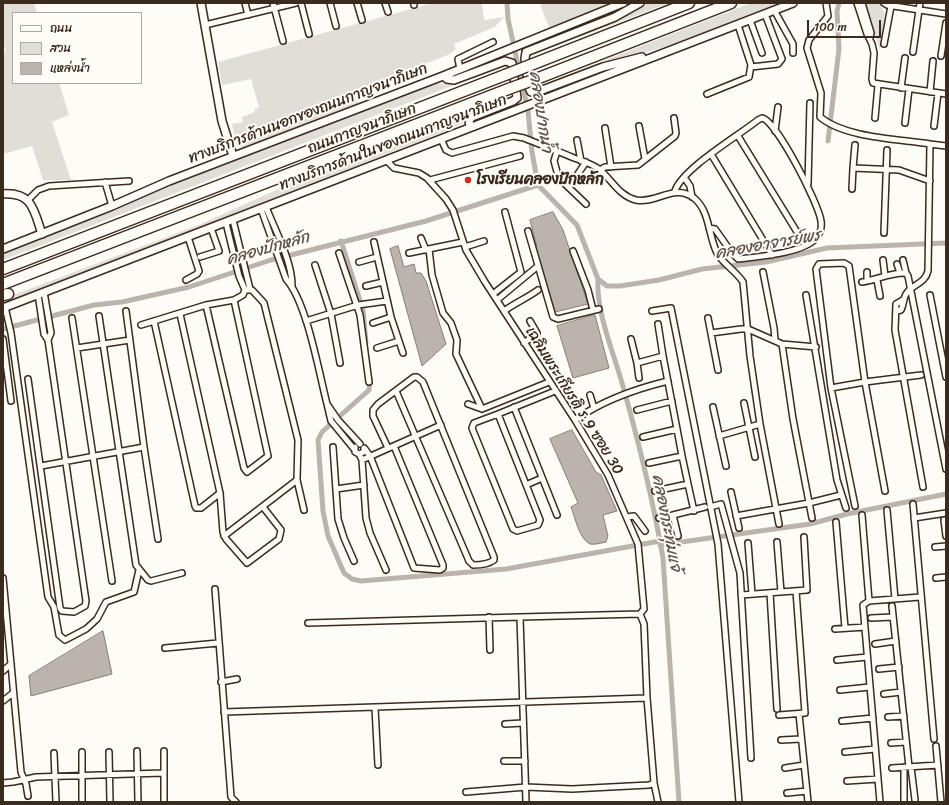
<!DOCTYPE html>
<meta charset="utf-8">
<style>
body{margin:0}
#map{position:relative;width:949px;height:805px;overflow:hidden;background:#fdfcf7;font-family:Sriracha,"Playpen Sans Thai",sans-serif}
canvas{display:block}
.frame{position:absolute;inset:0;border:4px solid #3b2a1e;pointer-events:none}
.legend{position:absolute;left:12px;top:12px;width:130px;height:72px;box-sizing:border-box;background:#fdfcf7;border:1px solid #afa8a0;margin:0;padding:5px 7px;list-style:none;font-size:12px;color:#3b2a1e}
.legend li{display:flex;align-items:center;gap:8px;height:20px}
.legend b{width:20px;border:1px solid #afa8a0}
.scale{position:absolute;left:807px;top:20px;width:74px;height:18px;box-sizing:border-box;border:2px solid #3b2a1e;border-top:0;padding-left:5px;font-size:12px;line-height:14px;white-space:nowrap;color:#3b2a1e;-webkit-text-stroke:3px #fdfcf7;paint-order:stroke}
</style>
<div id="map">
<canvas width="949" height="805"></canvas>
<div class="frame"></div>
<ul class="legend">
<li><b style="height:5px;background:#fdfcf7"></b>ถนน</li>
<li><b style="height:11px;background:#e1ded7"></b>สวน</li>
<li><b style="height:11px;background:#bbb4ad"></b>แหล่งน้ำ</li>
</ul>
<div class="scale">100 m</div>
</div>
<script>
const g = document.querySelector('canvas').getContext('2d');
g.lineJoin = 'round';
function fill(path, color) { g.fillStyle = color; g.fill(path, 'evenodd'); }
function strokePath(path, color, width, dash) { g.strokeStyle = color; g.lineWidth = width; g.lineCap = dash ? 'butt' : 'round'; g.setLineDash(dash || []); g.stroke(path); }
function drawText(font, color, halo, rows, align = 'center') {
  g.font = font + ' Sriracha,"Playpen Sans Thai",sans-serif'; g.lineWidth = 4; g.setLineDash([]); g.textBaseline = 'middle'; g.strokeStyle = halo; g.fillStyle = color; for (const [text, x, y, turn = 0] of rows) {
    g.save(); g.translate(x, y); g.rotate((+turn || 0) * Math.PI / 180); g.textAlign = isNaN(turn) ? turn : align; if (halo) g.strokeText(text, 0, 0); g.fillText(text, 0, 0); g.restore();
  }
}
fill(new Path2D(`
 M3,3H34L37,13H13V83H59L69,115L52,122L71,180H43L32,146L3,154V53L6,52L3,41Z
 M433,3H482L484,20L504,17L495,27L454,44L456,49L450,54L360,90L355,97L358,103L242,148L236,145L232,124L243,122L242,117L255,112L254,109L259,108L251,79L222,85L218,62Z
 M545,3H616L550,29L540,5Z
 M646,3H669L556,46L555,42L616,18Z
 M751,3H780L672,45L615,61L564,81L562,77Z
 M864,3H881L885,15L880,50Z
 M504,63L508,64L3,260V253L114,211L155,191L431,84L451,83Z
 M514,96V98L466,121L458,126L3,304V299L201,224L307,176Z`), '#e1ded7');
const water = new Path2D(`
 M553,212L563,230L588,304L555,312L535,249L537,247L530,220Z
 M398,246L404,267L414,264L416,273H421L426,281L446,344L422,366L390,249Z
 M595,315L609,368L573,378L557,326Z
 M572,430L596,472L601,475L617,511L603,515L608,536L606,542C601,543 594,545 590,544C579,539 575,517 571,507L578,503L550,439Z
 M103,631L112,674L31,696L29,676Z`);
fill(water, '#bbb4ad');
strokePath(water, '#887d74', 1);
strokePath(new Path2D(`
 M507,3L508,19L528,111L532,152L538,185L577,225L598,279L607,286H620L659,280L702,269L766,262L827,248L946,243
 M828,141L839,49L837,11L839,3
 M341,241L363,310L366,343
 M598,279C596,312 613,351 622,383C638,439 653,501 663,558L679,802
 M3,329L94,305L122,302L189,287L271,260L426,221L538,185
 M370,379L369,390L322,432L318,440L323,511L328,536L344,573L352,579L361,581L506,569L660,541
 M660,545L810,524L847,514L946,494`), '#bbb4ad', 5);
const minor = new Path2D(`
 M245,3L248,15
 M273,3L283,41
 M301,3L309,34
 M330,3L336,26
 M357,3L362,20
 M385,3L388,12
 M414,3V5
 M826,3L828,16L809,40L807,48L821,93L820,117C845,138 898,139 930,144L928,271C925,284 912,284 906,294C903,299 904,304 901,310L897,311
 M857,3L867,34L872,44L874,53L872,79L873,83L946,94
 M862,3L871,33L870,38
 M884,3L887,5L946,14
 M774,10L793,44V53
 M750,20L762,53
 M205,25L296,3
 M884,44L891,6
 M913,52L920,3
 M941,56L946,23
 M751,67L778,64L782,59L765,14
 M460,69L458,59L493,42
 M901,88L905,58
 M930,92L933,61
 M707,94L749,77L751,65L738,25
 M875,118L878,85
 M905,123L909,89
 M639,126L645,159
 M934,126L938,93
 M605,128L611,167
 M775,131L778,107
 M738,136L805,245
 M441,139L446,150L452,153L513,136L524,138C541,145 558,151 574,158C583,161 592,164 599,169C612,180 619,196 636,200C657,204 674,183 694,198C710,211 708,235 717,253C723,264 736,271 743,282L750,356L760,424
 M577,140L581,161
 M930,144L946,146
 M557,151L554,161L559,179
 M711,154L772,255
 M386,160L394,168L419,173L427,178L446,199L453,210L466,250L485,282L575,420L608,475L638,544L644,609L640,614L520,617L526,802
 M853,168L855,145
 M600,170L605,167L638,165L675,136L676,133L674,118
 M684,177L690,186L692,197
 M430,180L520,156
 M105,182L112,206
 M565,184L586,204
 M808,184L810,103
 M569,187L586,162
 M852,189L853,168L899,170L930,181
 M675,191C682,169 738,136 758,120L762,118C776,120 819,204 821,221C822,227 820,234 816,238C805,253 756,257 738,259L732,253L715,229L709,228
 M28,200L38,190L49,186L129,181
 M266,207C275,230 292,261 292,285
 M261,209L286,279C307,302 319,373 327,404
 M233,220L250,289
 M528,231L553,317L558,319L599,309
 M884,233L887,150
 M421,238L426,250
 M374,242L391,317L403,353
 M465,247L484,241
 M429,249L432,275L443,313L451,323L457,340L456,354L482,409
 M573,251L588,290L593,310
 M339,253L360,315L369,382
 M409,253L463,242
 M200,257L219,251L211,228
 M883,260L885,276
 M903,260L906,273
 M359,262L377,257
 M897,264L900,273
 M315,265L331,314L340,363
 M763,272L774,328L775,340
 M867,272V281
 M186,280L197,274L199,271L188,237
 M877,280L880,296
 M862,282C877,280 891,272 906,273L908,276L946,469
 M366,286L383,282
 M44,292L51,333L48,340
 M493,294L521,272L505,212
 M806,295L837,480L846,508
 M930,295L946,377
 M497,300L538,266
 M903,300L896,304L895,330L923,487
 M206,305L244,468L247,472L268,456L234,300
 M5,307L11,333L48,597L54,607L59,635L65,640L86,629L97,619L106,602L134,592L139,570
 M504,311C515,303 527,298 538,290
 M652,311L671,308L718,544L739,802
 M180,314L220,493L223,532L226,539L247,563L279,539L281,530L263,507
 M99,316L136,565L148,580L151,581L182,573
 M72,318L112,581
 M708,318L718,370
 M154,321L195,506L196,508H201L220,493
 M306,321L358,305L387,301
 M373,323L391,317
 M658,324L663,356
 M141,325L206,305L234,300L243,295L245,290L239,276L226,223
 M711,333L741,329H748L782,344L816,347
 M3,339L11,401
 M631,339L637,363
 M524,343L537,333L530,321
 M782,344L793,419L812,518
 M77,348L130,340
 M377,348L399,341
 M639,378L637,363L663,356L677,429
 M28,379L60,608L62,611L74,612L85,606L86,601L48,340L44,334L38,294
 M831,388L865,382L921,375
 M590,395L594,408
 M744,403L755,457
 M468,404L482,409L549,382
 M514,407L557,515
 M713,407L726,466
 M637,410L672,401
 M498,414L540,520L538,525L517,531L513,529L472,428L474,423Z
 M498,414L555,391
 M575,420C603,400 635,389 668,381
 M719,436L760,424L779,524
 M643,437L677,429L682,456
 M144,447L158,539
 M333,447L338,519L344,538L354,561
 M355,447V452L359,454L362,460
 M388,448L373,416V410L378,404L414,377H417L423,382L494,557V560C489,564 479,565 473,565L469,561L396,391
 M354,449L331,421L327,404L338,420L360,444
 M365,449L370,456L414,568L440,570L443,568V565L394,446
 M359,454L364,452V448
 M649,463L682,456L688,484
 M41,466L144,447L126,311
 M297,480L304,510
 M526,485L542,478
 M336,489L364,485
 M655,491L688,484L694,511
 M731,492L739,528
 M913,504L934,739
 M855,506L831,388L816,269L819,264L844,263L849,266L865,382L885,491
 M710,507L721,504L740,573L751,758
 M887,510L895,599
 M673,515L705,507
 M862,515L869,601
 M736,516L809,503L841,495
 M627,517L634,516L645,531
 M659,518L673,515L678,536
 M914,518L946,513
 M944,520L946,536
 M836,522L845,628
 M224,536L297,480L298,440L264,303L252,290H245
 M777,542L781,592
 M748,543L752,594
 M935,547L946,546
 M386,570L370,533L366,518L362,460L441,425
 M3,578L21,772L26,784L28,796
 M936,578L946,577
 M215,589L231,797L236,802
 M770,593L777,709
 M741,595L807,590L804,537
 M892,606L909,767
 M640,614L644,624L647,698L654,783L658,802
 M489,617L490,650
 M871,618L893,617
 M308,623L520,617
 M835,629L865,627
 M875,644L896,641
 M165,648L218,643
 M837,660L867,657
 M879,669L899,667
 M3,671L11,664
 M221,682L237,679
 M840,690L870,687
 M884,694L901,692
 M3,701L13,693
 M375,708L378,765
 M224,712L647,698
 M799,714L808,802
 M779,715L805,713L796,591
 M888,717L904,716
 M842,721L873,718
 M505,724L523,723
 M781,740L801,739
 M891,743L906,742
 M936,746L941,802
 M137,751L138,802
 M164,751V802
 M82,752V802
 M109,752L110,802
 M845,752L875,749
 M54,753L56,802
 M504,761H525
 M904,767V801
 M911,767L915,800
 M785,768L804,765
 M892,768L938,765
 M847,781L878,779
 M3,783L13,782L36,777L163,773
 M466,792L526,787L572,789L649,785L654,783
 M787,793L807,791
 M880,802L863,605L869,601L920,597`);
const tertiary = new Path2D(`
 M201,3L222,121L233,156
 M3,194C33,192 34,211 42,234`);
const secondary = new Path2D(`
 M640,3L615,17L526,52L525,59L529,88L531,92H537L603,67L642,57
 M444,76L447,79L454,80L505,61L512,63L517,98L513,101L472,117L469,120L470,127
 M3,249L112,206L169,181L443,76L623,3
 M3,308L793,3`);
const motorway = new Path2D(`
 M533,64L689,3
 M536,79L731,3
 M3,269L505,75
 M3,284L511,88
 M3,295L8,294`);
strokePath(minor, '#3b2a1e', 8);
strokePath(tertiary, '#3b2a1e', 10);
strokePath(secondary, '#3b2a1e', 10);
strokePath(motorway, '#3b2a1e', 13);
strokePath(minor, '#fdfcf7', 5);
strokePath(tertiary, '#fdfcf7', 7);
strokePath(secondary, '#fdfcf7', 7);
strokePath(motorway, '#fdfcf7', 10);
const motorwayBridge = new Path2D(`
 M505,75L533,64
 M511,88L536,79`);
strokePath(motorwayBridge, '#3b2a1e', 13, []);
strokePath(motorwayBridge, '#fdfcf7', 10);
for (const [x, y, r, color] of [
 [468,180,4,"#c8321e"]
]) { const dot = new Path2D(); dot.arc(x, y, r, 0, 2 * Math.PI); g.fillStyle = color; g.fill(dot); strokePath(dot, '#fdfcf7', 1.5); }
drawText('15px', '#3b2a1e', '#fdfcf7', [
 ["ทางบริการด้านนอกของถนนกาญจนาภิเษก",308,114,-21],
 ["ถนนกาญจนาภิเษก",362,129,-21],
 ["ทางบริการด้านในของถนนกาญจนาภิเษก",393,143,-21],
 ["เฉลิมพระเกียรติ ร.9 ซอย 30",574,401,58]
]);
drawText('bold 15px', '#3b2a1e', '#fdfcf7', [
 ["โรงเรียนคลองปักหลัก",476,180]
], 'left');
drawText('italic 16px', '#615349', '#fdfcf7', [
 ["คลองปากน้ำ",540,112,81],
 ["คลองอาจารย์พร",768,245,-10],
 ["คลองปักหลัก",268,249,-16],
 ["คลองกระทุ่มแจ้",666,523,79]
]);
</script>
